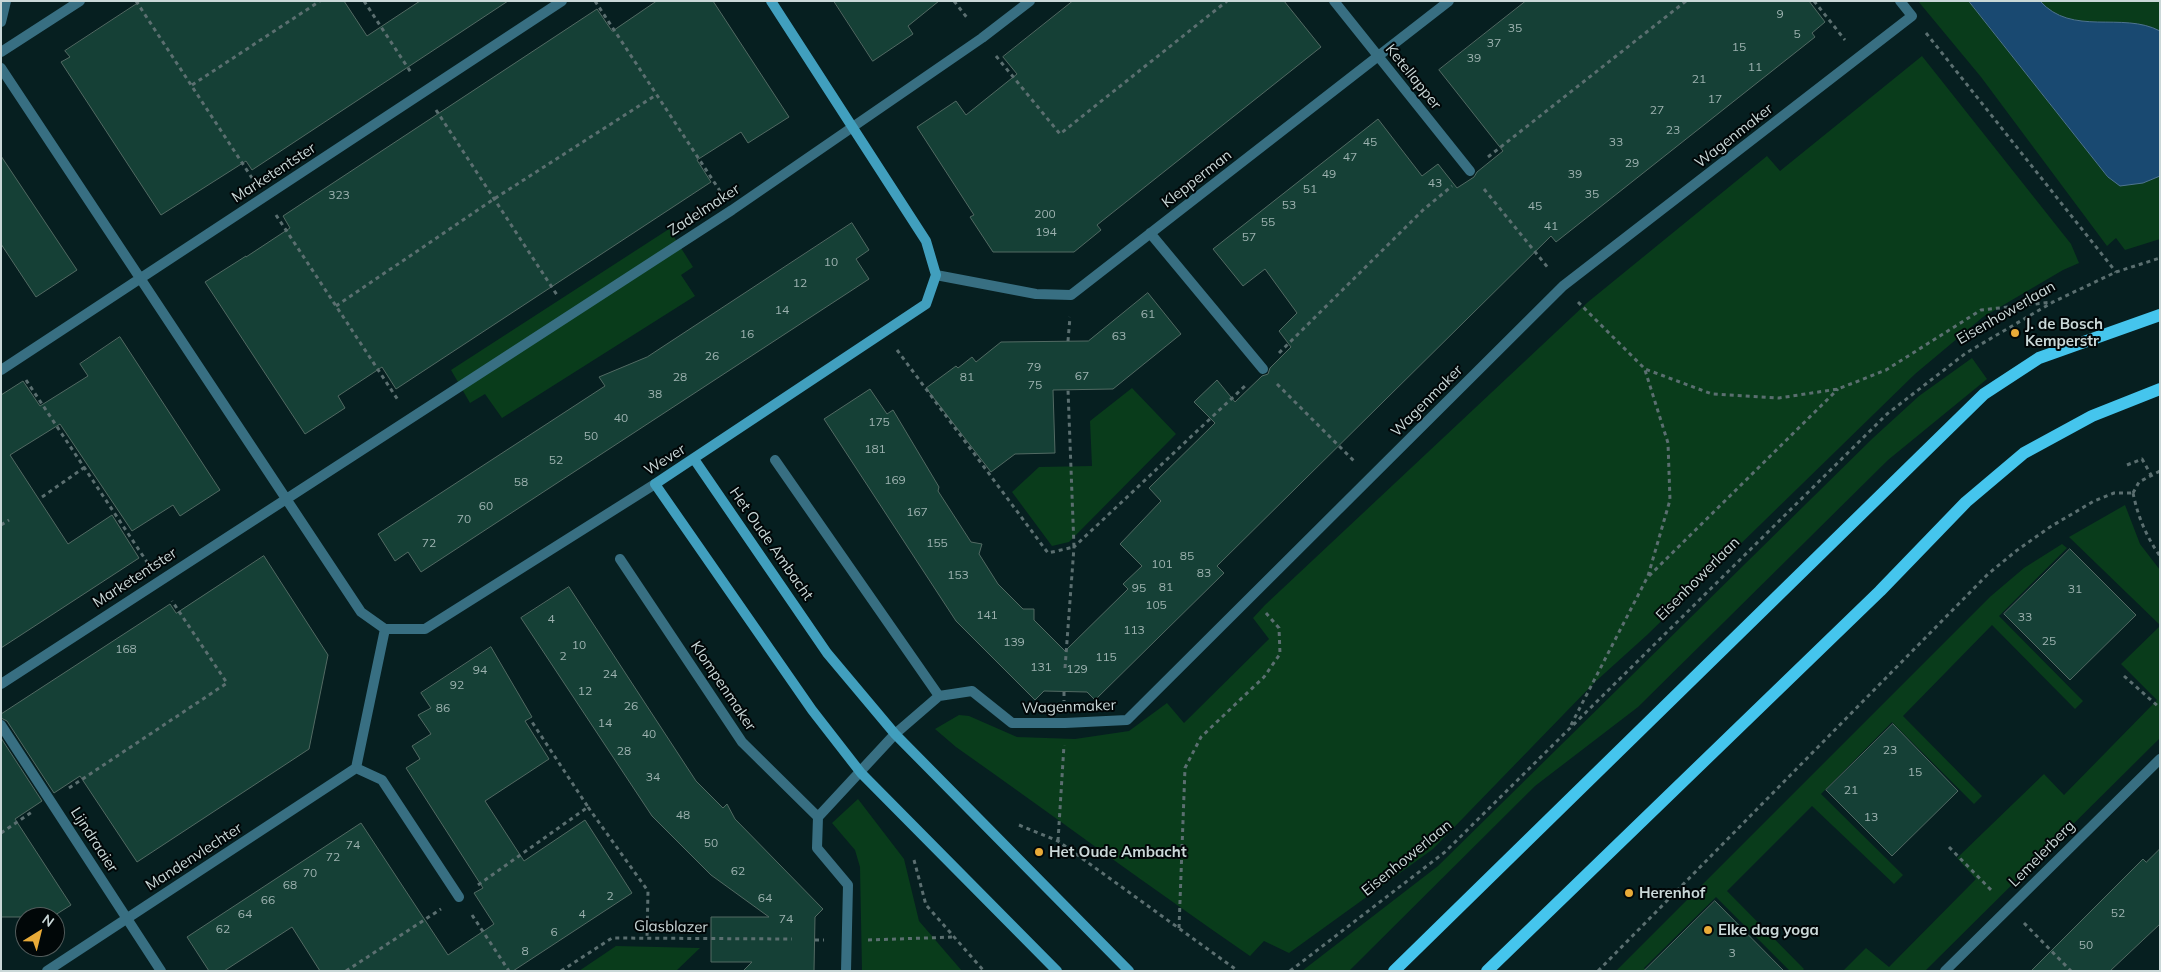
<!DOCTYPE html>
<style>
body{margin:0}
#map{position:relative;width:2161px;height:972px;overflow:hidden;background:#061f20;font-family:Mulish,sans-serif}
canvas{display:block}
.frame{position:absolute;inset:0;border:2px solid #cad8d8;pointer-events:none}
.north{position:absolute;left:15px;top:907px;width:50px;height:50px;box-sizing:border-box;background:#010708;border:1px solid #515b5b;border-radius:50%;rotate:36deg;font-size:14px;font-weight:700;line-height:20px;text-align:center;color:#cad8d8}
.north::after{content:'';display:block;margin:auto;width:18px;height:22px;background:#e9ab38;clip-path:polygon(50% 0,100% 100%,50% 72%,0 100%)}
</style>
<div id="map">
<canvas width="2161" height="972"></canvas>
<div class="frame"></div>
<div class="north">N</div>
</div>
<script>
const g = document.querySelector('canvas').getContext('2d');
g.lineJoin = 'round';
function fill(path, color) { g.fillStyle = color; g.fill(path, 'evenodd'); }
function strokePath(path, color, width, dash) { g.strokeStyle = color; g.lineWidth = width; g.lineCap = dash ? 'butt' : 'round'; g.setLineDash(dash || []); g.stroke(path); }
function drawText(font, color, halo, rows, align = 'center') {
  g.font = font + ' Mulish,sans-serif'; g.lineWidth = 4; g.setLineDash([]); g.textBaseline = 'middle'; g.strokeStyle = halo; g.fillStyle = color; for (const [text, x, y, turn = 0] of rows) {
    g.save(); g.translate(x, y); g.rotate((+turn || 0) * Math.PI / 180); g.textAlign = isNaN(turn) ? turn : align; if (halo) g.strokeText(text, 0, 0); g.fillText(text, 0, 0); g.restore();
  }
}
fill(new Path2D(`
 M1918,1H1969L2108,177L2143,183L2160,176V239L2125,250L2116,238L2107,246L1981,77Z
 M2040,1H2160V31C2122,11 2072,37 2040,1Z
 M1922,56L2071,244L2079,263L2063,270L1983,317L1915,374L1647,635L1595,682L1433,849L1289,953L1264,941L1250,956C1151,888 1054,816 956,747L935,729L959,715L969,716L1017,737L1075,739L1129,731L1167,703L1184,723L1269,639L1253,618L1265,605L1588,302L1767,156L1780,171Z
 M669,229L693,267L681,275L695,296L502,418L485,394L470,403L451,370Z
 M1972,358L1987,379L1888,460L1638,707L1535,786L1349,971H1302L1438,866L1873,438L1919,396Z
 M1132,388L1176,434L1069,542L1052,546L1012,492L1039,467L1092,466L1090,421Z
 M2125,505L2140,544L2160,570V625L2069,537Z
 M2062,544L2067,548L1999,616L2083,701L2075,709L1992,625L1903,716L1982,796L1974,804L1892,722L1821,794L1903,875L1894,884L1812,806L1727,891L1804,969L1802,971H1790L1716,897L1644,968L1646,971H1616L1991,596L2024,568Z
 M2160,626V738L1925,971H1843L1866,948L1889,967L1976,879L1957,858L2044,774L2064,795L2157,700L2121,664Z
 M858,799L904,859L919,921L962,971H862L860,867L855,850L832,823Z
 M616,946L700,948L676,971H579Z`), '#093c1b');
const water = new Path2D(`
 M1969,1H2040C2072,37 2122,11 2160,31V176L2143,183L2120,186L2108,177Z`);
fill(water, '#194971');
strokePath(water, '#4e7490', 1);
const building = new Path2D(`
 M141,1H344L367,36L420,1H508L252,170L246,161L161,215L61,62L70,57L65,51Z
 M657,1H713L789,117L748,143L741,132L697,160L711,182L396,389L382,367L338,396L345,408L305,434L205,282L246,256V257L290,228L283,216L597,9L612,31Z
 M834,1H939L908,26L913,34L873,61Z
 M1073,1H1284L1321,47L1097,225L1101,230L1074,252H993L970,217L974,215L917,127L956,101L966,115L1017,74L1003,57Z
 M1526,1H1809L1825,22L1812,33L1815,37L1556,242L1551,236L1217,566L1224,573L1095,700L1087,692L1044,691L1035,700L956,621L824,419L870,389L887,414L893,410L939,487L938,491L971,542L982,544L979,554L998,584L1023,609H1034V620L1065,651L1128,589L1123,584L1142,566L1120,544L1161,501L1149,488L1215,423L1194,402L1217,380L1235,402L1262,376L1268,374L1270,368L1291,347L1279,331L1297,313L1265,269L1243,286L1213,249L1378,119L1422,176L1438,164L1457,188L1474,177L1477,172L1503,151L1439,70Z
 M1,156L77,270L36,297L1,244Z
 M852,223L869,250L856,259L869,279L421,572L408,552L395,561L378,534L605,386L599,377L647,357Z
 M1148,293L1181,334L1113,389L1053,390L1055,453L1015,454L991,472L926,388L956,366L958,368L972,357L976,362L1001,342L1088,341Z
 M120,337L220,490L180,516L173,505L132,531L60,424L10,455L68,544L112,515L139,558L1,648V395L23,381L40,406L88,376L80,364Z
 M2070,549L2136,615L2070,680L2004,614Z
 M264,556L328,655L309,749L137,862L80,776L54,793L7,721L1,718V714L170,604L176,613Z
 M569,587L696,781L723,808L727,804L735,819L823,909L815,917L814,971H743L752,962H711V917H769L711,875L652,816L521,618Z
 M491,647L532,717L525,721L549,759L485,801L524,861L585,820L632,893L513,971H320L292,927L224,971H209L187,937L361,823L448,955L494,924L474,893L483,888L406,768L420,759L412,746L431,734L418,715L431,708L421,693Z
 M1893,724L1958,791L1892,856L1826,790Z
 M1,738L42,801L15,819L71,905L52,917H1Z
 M2160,849V924L2110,971H2031L2143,859L2146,862Z
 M1715,901L1784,971H1644Z`);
fill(building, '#154036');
strokePath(building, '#526a63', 1);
strokePath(new Path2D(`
 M136,1L252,178
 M364,1L412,74
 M595,1L720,191
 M954,1L968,19
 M1814,1L1845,40
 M1926,33L2116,272
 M996,56L1060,134L1227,1
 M192,85L320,1
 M436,110L557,295
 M1488,157L1686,1
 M1484,189L1549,269
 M276,215L398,400
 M1578,302L1645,369L1712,394L1779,398L1838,389L1886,370L1981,310L2053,302
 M336,306L494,199L656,95
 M1068,341L1070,317
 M897,350L1048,553L1074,547L1068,390
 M1279,353L1423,210L1452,186
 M26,380L147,562
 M1277,384L1356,463
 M2127,465L2142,459L2151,475
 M2133,493C2138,517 2146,536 2160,556
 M2133,493L2139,482L2160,471
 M42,497L85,467
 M1,525L9,520
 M1649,576L1838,389
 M1065,668L1074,547L1247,384
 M2124,676L2160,708
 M1064,692V701
 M1571,725L1648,576L1670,500L1668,443L1645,370
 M69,788L227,683L172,601
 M588,807L648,891L647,938
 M1019,825L1058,841L1238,971
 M1,833L32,812
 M1058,841L1064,745
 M1949,847L1993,892
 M914,860L926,905L984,971
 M478,885L588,807L532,722
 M472,915L509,971
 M2024,923L2071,971
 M1179,928L1185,768L1201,737L1264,677L1280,654L1279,628L1266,613
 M815,940H824
 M868,940L954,937
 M346,971L441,909
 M561,971L612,938L792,939
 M1290,971L1445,852L1887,414L1966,353L2053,302L2116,272L2160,258
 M1598,971L1988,574L2016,551L2050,527L2094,501L2114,493H2133`), '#5b6f70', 3, [4, 4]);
strokePath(new Path2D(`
 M1334,1L1470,171
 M1,22L6,1
 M1,52L80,1
 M1,68L361,612L385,629
 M1150,233L1263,369
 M936,275L1036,294L1071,295L1449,1
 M1,370L562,1
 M775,460L939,696
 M620,559L742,742L818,817
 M385,629H425L655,484
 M1,684L732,210L982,38L1030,1
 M1,725L161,971
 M356,768L382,780L459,897
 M47,971L356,768L385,629
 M846,971L848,885L817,848L818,817L895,734L939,696L972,691L1012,723H1065L1127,720L1563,286L1912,16L1900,1
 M1945,971L2160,759`), '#386f82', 10);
strokePath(new Path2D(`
 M771,1L926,241L936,275L926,304L655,484L812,710L861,773L1057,971
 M694,459L827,653L895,734L1129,971`), '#419fbe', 10);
strokePath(new Path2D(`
 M1394,971L1984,394L2039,358L2160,315
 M1487,971L1880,591L1966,502L2024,453L2092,416L2160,389`), '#45c5ed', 12);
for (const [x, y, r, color] of [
 [2015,333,5,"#e9ab38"],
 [1039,852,5,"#e9ab38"],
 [1629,893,5,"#e9ab38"],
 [1708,930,5,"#e9ab38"]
]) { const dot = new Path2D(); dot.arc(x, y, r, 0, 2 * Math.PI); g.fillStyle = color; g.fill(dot); strokePath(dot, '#010708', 2); }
drawText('12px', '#9db2b0', null, [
 ["9",1780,14],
 ["35",1515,28],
 ["5",1797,34],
 ["37",1494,43],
 ["15",1739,47],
 ["39",1474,58],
 ["11",1755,67],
 ["21",1699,79],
 ["17",1715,99],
 ["27",1657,110],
 ["23",1673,130],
 ["45",1370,142],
 ["33",1616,142],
 ["47",1350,157],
 ["29",1632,163],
 ["49",1329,174],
 ["39",1575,174],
 ["43",1435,183],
 ["51",1310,189],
 ["35",1592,194],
 ["323",339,195],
 ["53",1289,205],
 ["45",1535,206],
 ["200",1045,214],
 ["55",1268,222],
 ["41",1551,226],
 ["194",1046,232],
 ["57",1249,237],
 ["10",831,262],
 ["12",800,283],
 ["14",782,310],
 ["61",1148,314],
 ["16",747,334],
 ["63",1119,336],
 ["26",712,356],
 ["79",1034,367],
 ["67",1082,376],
 ["28",680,377],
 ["81",967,377],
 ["75",1035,385],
 ["38",655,394],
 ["40",621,418],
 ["175",879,422],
 ["50",591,436],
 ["181",875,449],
 ["52",556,460],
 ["169",895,480],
 ["58",521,482],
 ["60",486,506],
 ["167",917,512],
 ["70",464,519],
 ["72",429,543],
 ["155",937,543],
 ["85",1187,556],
 ["101",1162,564],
 ["83",1204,573],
 ["153",958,575],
 ["81",1166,587],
 ["95",1139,588],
 ["31",2075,589],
 ["105",1156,605],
 ["141",987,615],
 ["33",2025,617],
 ["4",551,619],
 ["113",1134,630],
 ["25",2049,641],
 ["139",1014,642],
 ["10",579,645],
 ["168",126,649],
 ["2",563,656],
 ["115",1106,657],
 ["131",1041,667],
 ["129",1077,669],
 ["94",480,670],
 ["24",610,674],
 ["92",457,685],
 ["12",585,691],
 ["26",631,706],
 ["86",443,708],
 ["14",605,723],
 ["40",649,734],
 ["23",1890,750],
 ["28",624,751],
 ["15",1915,772],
 ["34",653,777],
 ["21",1851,790],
 ["48",683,815],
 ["13",1871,817],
 ["50",711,843],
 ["74",353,845],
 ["72",333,857],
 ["62",738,871],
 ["70",310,873],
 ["68",290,885],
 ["2",610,896],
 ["64",765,898],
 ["66",268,900],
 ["52",2118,913],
 ["64",245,914],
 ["4",582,914],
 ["74",786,919],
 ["62",223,929],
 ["6",554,932],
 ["50",2086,945],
 ["8",525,951],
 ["3",1732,953]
]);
drawText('15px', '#cad8d8', '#010708', [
 ["Ketellapper",1413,77,51],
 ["Wagenmaker",1734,136,-38],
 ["Marketentster",274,173,-33],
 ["Klepperman",1197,179,-38],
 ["Zadelmaker",704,210,-33],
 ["Eisenhowerlaan",2006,313,-30],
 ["Wagenmaker",1427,401,-45],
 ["Wever",665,460,-32],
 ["Het Oude Ambacht",771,544,55],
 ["Marketentster",135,578,-33],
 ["Eisenhowerlaan",1698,579,-45],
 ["Klompenmaker",723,686,56],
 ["Wagenmaker",1069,707,-2],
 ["Lijndraaier",94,840,57],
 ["Lemelerberg",2042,854,-45],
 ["Mandenvlechter",194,857,-33],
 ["Eisenhowerlaan",1407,858,-39],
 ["Glasblazer",671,927,1]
]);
drawText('bold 15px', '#cad8d8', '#010708', [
 ["J. de Bosch",2025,324],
 ["Kemperstr",2025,341],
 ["Het Oude Ambacht",1049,852],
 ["Herenhof",1639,893],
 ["Elke dag yoga",1718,930]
], 'left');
</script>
